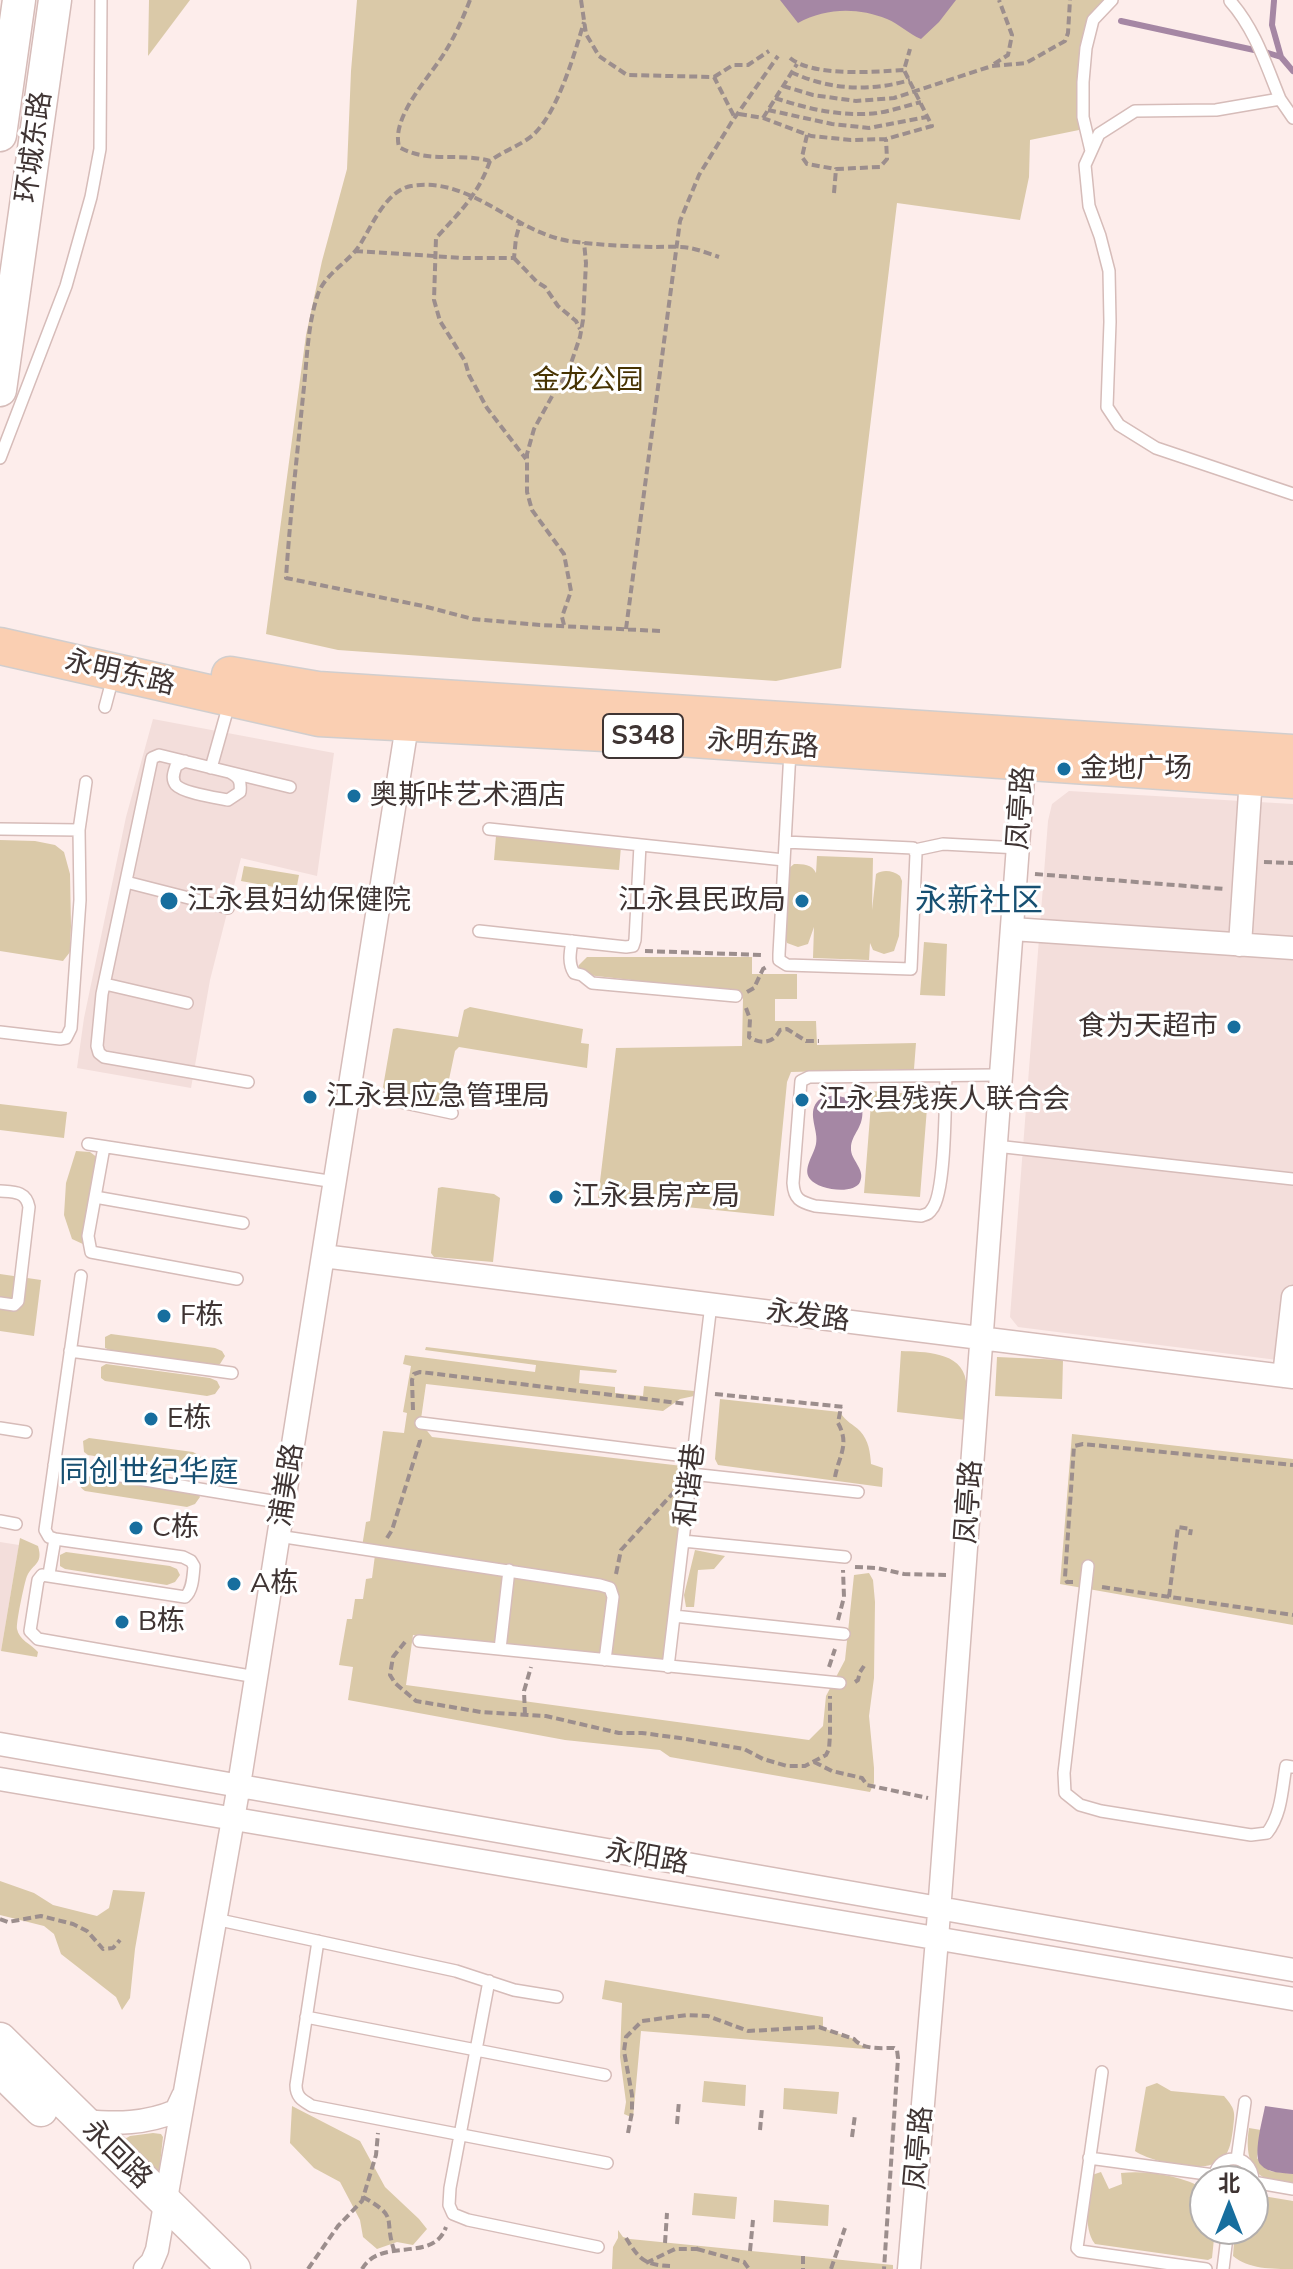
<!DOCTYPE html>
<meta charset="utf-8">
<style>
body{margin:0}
#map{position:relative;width:1293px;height:2269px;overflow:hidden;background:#fdedeb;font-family:Mulish,"Noto Sans SC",sans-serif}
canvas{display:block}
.north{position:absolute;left:1189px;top:2165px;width:80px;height:80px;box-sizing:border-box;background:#fff;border:2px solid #b2aead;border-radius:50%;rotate:0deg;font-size:22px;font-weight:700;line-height:32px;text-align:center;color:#3f3433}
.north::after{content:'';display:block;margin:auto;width:28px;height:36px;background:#176e9e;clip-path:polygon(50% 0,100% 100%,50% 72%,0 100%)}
</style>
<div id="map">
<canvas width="1293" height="2269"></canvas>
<div class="north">北</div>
</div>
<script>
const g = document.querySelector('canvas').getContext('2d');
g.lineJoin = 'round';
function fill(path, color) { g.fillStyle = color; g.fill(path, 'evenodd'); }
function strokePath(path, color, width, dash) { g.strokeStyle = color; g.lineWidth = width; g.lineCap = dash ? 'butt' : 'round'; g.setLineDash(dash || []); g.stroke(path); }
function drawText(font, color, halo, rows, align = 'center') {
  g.font = font + ' Mulish,"Noto Sans SC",sans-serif'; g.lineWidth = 6; g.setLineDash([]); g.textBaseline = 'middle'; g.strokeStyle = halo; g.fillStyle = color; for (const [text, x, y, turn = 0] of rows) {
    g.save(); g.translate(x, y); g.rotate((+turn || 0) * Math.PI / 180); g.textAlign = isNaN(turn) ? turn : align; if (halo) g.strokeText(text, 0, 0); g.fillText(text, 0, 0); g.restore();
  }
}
fill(new Path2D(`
 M153,719L334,753L317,876L241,858L210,980L191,1088L77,1068L84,1018L126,817Z
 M1069,791L1293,804V1362L1018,1327L1010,1317L1048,821L1052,804Z
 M0,1542L19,1545L1,1651L0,1650Z`), '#f3dedb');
fill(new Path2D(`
 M149,0H190L148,56Z
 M357,0H1110L1095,25L1078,84L1079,130L1030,140L1029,177L1020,220L897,203L841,668L776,681L338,650L266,634L306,335L322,261L347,169L351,71Z
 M496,836L621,846L619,870L494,860Z
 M0,840L35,841L55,845L64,852L70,874L71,926L70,952L63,961L0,951Z
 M817,856L873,858L872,910L876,874C884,869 893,871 900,876L902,881L899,936L894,951L884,954L873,950L870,943L869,960L813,958L814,927L808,944L798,947L787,943L785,937L788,869L794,864C803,864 812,864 816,873Z
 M244,866L299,875L296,891L241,881Z
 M924,942L947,944L945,996L920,995Z
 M587,957H752V974H797V999H775V1021H816L817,1045L916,1043L914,1069L791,1072L787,1082L774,1216L598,1198L616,1048L742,1046L743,999L739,992L578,974L579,965Z
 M470,1007L583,1029L581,1043L589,1044L587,1068L459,1047L455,1051L444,1103L385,1090L383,1087L393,1029L397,1028L458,1037L464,1010Z
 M872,1091L928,1095L920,1197L864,1193Z
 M0,1104L67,1112L64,1138L0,1130Z
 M76,1151L90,1152L98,1158L85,1245L72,1239L64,1215L66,1183Z
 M442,1187L494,1194L500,1198L493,1262L434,1257L431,1253L438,1188Z
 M0,1274L41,1280L34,1336L0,1331Z
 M111,1334L215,1348L222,1351L225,1356L220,1364L211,1366L110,1350L105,1348V1337Z
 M426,1347L617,1370L616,1373L580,1370L579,1383L615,1387V1393L643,1396L644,1386L694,1391V1396L680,1399L663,1411L426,1384L421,1419L424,1427L432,1437L691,1467L667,1664L413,1635L406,1685L809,1740L823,1726L826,1696L845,1660L854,1575L869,1573L873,1580L875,1602L874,1678L869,1716L874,1768V1783L870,1792L670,1757L660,1750L565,1740L348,1700L353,1667L339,1665L347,1619H352L355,1599H363L366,1579L372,1578L375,1555L361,1553L366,1522L370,1521L383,1431L404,1433L407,1413L403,1412L411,1366L403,1364L405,1355L535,1372L536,1365L425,1350Z
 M901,1351C923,1352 962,1351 966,1381C968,1393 966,1407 966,1420L897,1412Z
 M997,1357L1063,1360L1062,1399L995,1396Z
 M106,1364L210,1378L217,1381L220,1387L215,1394L207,1396L105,1381L101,1378V1367Z
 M720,1399L840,1412C846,1422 853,1424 860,1431C869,1441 870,1452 871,1464L883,1468L882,1487L718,1465L715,1459Z
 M1072,1434L1293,1459V1625L1060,1584Z
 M89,1438L193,1452L200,1456L203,1461L198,1469L189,1471L88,1455L84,1452L83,1441Z
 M86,1474L197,1491L200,1497L195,1504L187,1507L85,1491C79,1487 79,1484 80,1477Z
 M20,1538L38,1546C44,1566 31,1563 26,1579C24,1586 16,1622 17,1629C19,1640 31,1644 38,1652L37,1657L1,1651Z
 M695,1550L725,1556L714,1569L698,1570L694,1607H686L684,1595Z
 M66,1552L170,1566L177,1569L180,1575L175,1582L167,1585L65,1569L60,1566V1555Z
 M0,1881L34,1893L53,1905L97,1916L109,1908L113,1890L145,1892L135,1949L130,1998L122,2010L116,1997L61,1954L54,1934L44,1926L0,1915Z
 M605,1980L823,2017V2028L854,2039L858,2044L866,2047L865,2049L641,2031L633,2118L624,2114L626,2102L620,2057L622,2003L602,1999Z
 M704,2081L746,2085L745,2106L702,2102Z
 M1157,2083L1171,2091L1224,2096C1236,2110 1235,2112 1233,2129C1231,2142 1230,2155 1218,2162C1200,2173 1151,2162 1135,2151L1146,2087Z
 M784,2088L839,2092L837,2114L783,2109Z
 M292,2106L360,2141L385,2187L419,2219L427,2229L413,2245L397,2242L377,2249L363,2237L360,2220L340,2182L314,2168L290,2143Z
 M1249,2128L1261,2130L1257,2158L1270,2171L1293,2174V2183C1285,2181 1275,2182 1267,2179C1247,2171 1246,2146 1249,2128Z
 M153,2133L161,2134L163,2137L159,2174L123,2140L130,2136Z
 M1101,2172L1109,2189L1122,2184L1121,2173C1148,2170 1182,2176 1205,2189V2229H1215L1212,2258L1208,2260L1095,2244C1082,2227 1089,2194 1092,2175Z
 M694,2193L737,2197L735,2219L692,2215Z
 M1257,2195L1293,2201V2269C1272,2269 1248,2269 1233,2256L1235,2229H1253V2197Z
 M774,2200L829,2205L828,2226L773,2222Z
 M618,2230L623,2237L630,2239L893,2265V2269H612L613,2247L618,2238Z`), '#dac9a8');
fill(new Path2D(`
 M780,0H956L939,22L921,39C909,34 899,24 887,19C857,7 826,8 798,23Z
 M834,1095L851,1099L862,1108C865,1127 851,1134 851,1148C850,1160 866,1169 860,1182C854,1195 818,1190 810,1179C802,1169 814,1155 816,1144C819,1131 807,1114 817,1102C821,1097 828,1097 834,1095Z
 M1265,2106L1293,2110V2174C1283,2173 1268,2173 1261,2165C1252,2157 1263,2118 1265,2106Z`), '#a587a4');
strokePath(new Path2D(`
 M1274,1L1272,25L1281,57
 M1121,21L1268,53L1281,57L1293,71`), '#a587a4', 6);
const service = new Path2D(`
 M1230,1C1255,29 1266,65 1280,99
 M1293,118L1280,99L1216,110L1135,111L1099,134L1085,165L1089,206L1100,236L1109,271L1110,322L1107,407L1119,425L1156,448L1293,494
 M1091,151L1083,117V82L1086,48L1093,20L1112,0
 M0,458L66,286L91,197L100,149L101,0
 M105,707L113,677
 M185,761L176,766C174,772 171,779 176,785C183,793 218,798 228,800L240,792C241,782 240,778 231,773
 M211,768L229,704
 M0,829L79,830
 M489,829L784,860
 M785,842L913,848L916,854L911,969L787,965L779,960V954L790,751
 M915,850L943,844L1019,848
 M126,882L228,908
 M479,931L626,947L633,946L635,940L640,845
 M572,941C570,953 568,963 574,973L582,975L592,983L736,996
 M105,984L187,1003
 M0,1032L60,1039L66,1038L71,1028L80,900L79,830L86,782
 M946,1076C945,1101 946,1193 932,1209C929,1214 927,1214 921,1216L815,1206C800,1202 794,1199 793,1183L801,1081L809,1077L995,1075H1001
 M248,1082L104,1057L99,1053L97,1046L102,994L152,758L159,755L290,787
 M349,1091L452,1113
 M88,1144L335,1182
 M996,1146L1293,1179
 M104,1147L88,1236L91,1252L237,1279
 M0,1191C14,1192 26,1191 29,1207L18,1301L14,1305L0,1303
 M95,1197L243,1223
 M81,1276L45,1530L49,1537L55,1539L183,1557L191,1561L194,1566C193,1576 193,1590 185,1597L42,1575L38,1580L30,1631L38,1639L256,1677
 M70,1351L232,1373
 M421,1423L693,1457
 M0,1428L26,1432
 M54,1465L284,1503
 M691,1474L858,1492
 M0,1521L16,1524
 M278,1536L600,1585L610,1588L613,1597L605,1660
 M683,1541L845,1557
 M1088,1566L1064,1773L1065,1793L1080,1805L1101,1811L1251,1835L1267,1833C1282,1814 1282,1788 1286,1766L1293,1767
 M49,1574L55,1539
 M674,1616L844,1634
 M419,1641L840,1683
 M500,1649L509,1570
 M668,1667L711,1304
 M215,1919L456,1971L514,1990L557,1997
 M318,1941L296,2085C296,2097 302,2100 312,2106L607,2163
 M489,1981L450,2188L449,2205L453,2214L468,2220L598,2247
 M306,2017L605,2075
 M1102,2072L1077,2248L1080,2251L1206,2269
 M1089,2158L1214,2175
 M1237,2159L1245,2102
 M1214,2181C1214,2152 1252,2151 1253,2181
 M1253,2182L1293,2189
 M1223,2269L1228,2229`);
const minor = new Path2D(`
 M1012,929L1293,948
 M1240,945L1251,777
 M323,1256L1293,1377
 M1284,1376L1293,1297
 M0,1744L1293,1970
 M0,1779L1293,1999
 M84,2121C117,2124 145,2124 176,2111L183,2096
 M145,2269L152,2262L157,2250L239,1785L409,713
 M909,2269L937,1939L1025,751`);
const secondary = new Path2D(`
 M0,135L19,0
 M0,390L55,0
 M0,2039L234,2269
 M0,2070L41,2110`);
const primary = new Path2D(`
 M0,646L319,718L605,733L1293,780
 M230,675L318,690L1293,753`);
strokePath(service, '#d6bcb9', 14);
strokePath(minor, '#d6bcb9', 25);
strokePath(secondary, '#d6bcb9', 35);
strokePath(primary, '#d1cece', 39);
strokePath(new Path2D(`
 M470,0C463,18 455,36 445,52C430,77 391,116 399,147C429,164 459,152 490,161C503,151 520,146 533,135C558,112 574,55 584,22
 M581,0L586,34L599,56L627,75L714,77L735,118
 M790,58C813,77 875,72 904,70L910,49
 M994,64L1008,55L1012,35L999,0
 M791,72C829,90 870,92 910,80
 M714,77L733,65H748L769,51
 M783,86L813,95L856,101L894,98L992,66L1026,63L1065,41L1068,33L1070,0
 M775,98C808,109 842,117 877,113C891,111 906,106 921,102
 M768,110L832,124L869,128L927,117
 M739,114L763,118L811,136L851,140L886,139L932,126L904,70
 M763,118L797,64
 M807,135L802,157L807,164L836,169
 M490,161C478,195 459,213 436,238L434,300L440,321L465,361L469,375L487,408L526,459
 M834,193L836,169L880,167L887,159L886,139
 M355,251L464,258H514L516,238L520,223
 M514,258L537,282L545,287L558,306L576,321L580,329
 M564,625L562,617L571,591L564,554L532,510L527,492V454L534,429L556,389L567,375L580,337L583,320L586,263L584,242
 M626,629L680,221L699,175L731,123L778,56
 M660,631L540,625L473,619L423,606L286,578C290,517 297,457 303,396C307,363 307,326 318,294C326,272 349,263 361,243C372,225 387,190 411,186C471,176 513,232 569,241C596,245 626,246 654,247C665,247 679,246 690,248C700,250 710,254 719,257
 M1264,862L1293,863
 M1035,874L1225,889
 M645,951L764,955
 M747,992L754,988L763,969L768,966
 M746,1008L750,1019L749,1037C761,1045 774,1043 780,1030L787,1029L806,1041H819
 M715,1394L845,1407
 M413,1410L412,1380L414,1374L420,1372L687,1404
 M835,1477C839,1455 850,1445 838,1423L841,1407
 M387,1538L392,1530L420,1441L419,1437
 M855,1567L877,1568L904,1574L946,1575
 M616,1574L621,1550L674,1492
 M1073,1582H1067L1065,1577L1074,1446L1083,1444L1293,1465
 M1102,1587L1293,1615
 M1169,1597L1178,1527L1191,1529L1190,1535
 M838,1620L844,1597L843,1570
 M405,1642L393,1657L390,1675L395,1683L416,1701L481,1712L546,1716L619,1733H642L680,1738L744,1749L763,1759L787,1766H805L826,1755L829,1749L830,1735V1696
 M829,1667L835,1649
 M855,1682L858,1680L860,1672L864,1666
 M525,1715L524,1691L531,1667
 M814,1762L832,1771L862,1778L867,1785L928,1798
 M0,1919L8,1922L41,1916L73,1924L87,1931L103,1949L113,1948L120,1940
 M677,2124L679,2101
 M760,2130L762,2108
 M628,2133L632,2112V2095L624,2051L626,2037L642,2021L687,2015L708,2016L748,2031L819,2027L854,2039C863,2050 880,2048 894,2048L897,2050L898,2058L884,2269
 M852,2137L855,2115
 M363,2197C400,2218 383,2217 394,2250
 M626,2238C639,2259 644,2265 670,2266
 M665,2243L667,2213
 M697,2249L744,2262L749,2269
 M750,2251L753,2220
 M803,2256V2269
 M646,2263L675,2249H697L701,2246
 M308,2269L338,2226L362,2201L376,2155L378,2133
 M362,2269C381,2236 433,2264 446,2227
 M831,2269L845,2228`), '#9c8e8d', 4, [8, 4]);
strokePath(service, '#fff', 11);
strokePath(minor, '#fff', 22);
strokePath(secondary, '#fff', 32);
strokePath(primary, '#facfb2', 36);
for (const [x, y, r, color] of [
 [1064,769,8,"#176e9e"],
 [354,796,8,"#176e9e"],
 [169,901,10,"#176e9e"],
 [802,901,8,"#176e9e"],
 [1234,1027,8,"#176e9e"],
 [310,1097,8,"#176e9e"],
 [802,1100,8,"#176e9e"],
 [556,1197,8,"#176e9e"],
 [164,1316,8,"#176e9e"],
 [151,1419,8,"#176e9e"],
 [136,1528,8,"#176e9e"],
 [234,1584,8,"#176e9e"],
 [122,1622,8,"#176e9e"]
]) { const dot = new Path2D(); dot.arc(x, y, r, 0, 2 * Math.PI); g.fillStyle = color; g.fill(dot); strokePath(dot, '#fff', 3); }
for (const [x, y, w] of [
 [643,736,80]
]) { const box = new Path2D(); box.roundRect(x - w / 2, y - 22, w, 44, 6); g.fillStyle = '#fff'; g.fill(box); strokePath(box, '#3f3433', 2); }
drawText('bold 26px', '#3f3433', null, [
 ["S348",643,736]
]);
drawText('28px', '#3f3433', '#fff', [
 ["环城东路",34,147,-82],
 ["永明东路",120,673,13],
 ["永明东路",763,744,4],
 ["凤亭路",1021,808,-86],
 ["永发路",808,1316,7],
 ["浦美路",287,1485,-81],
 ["和谐巷",690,1485,-83],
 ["凤亭路",969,1502,-86],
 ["永阳路",647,1857,10],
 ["凤亭路",919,2148,-85],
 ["永回路",117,2154,45]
]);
drawText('28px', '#473302', '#fff', [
 ["金龙公园",588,381]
]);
drawText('28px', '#3f3433', '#fff', [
 ["金地广场",1080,769],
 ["奥斯咔艺术酒店",370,796],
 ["江永县妇幼保健院",187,901],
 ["江永县民政局",786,901,"right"],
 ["食为天超市",1218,1027,"right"],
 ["江永县应急管理局",326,1097],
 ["江永县残疾人联合会",818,1100],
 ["江永县房产局",572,1197],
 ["F栋",180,1316],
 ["E栋",167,1419],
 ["C栋",152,1528],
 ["A栋",250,1584],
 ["B栋",138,1622]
], 'left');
drawText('30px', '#185072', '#fff', [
 ["同创世纪华庭",149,1473]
]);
drawText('32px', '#185072', '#fff', [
 ["永新社区",979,901]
]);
</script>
